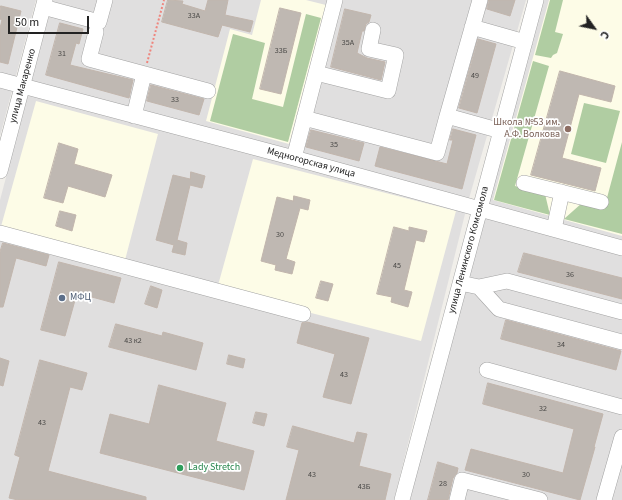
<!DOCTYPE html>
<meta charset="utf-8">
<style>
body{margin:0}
#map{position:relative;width:622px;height:500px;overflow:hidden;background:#f1efea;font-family:"Source Sans 3",sans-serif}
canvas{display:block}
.north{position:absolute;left:574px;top:8px;width:40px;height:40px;-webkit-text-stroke:3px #fff;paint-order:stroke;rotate:123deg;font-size:11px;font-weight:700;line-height:16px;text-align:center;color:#222}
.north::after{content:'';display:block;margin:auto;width:14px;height:18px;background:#222;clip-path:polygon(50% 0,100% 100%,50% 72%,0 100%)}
.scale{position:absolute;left:8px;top:16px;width:81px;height:18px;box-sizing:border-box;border:2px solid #222;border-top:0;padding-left:5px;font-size:12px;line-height:14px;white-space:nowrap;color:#222;-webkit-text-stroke:3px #fff;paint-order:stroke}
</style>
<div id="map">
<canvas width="622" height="500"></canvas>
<div class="north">С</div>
<div class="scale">50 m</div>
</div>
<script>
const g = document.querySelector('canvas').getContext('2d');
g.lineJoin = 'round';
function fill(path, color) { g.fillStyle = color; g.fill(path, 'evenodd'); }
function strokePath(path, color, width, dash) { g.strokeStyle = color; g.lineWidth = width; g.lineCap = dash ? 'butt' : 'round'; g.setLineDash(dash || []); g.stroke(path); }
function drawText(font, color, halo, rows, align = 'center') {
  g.font = font + ' "Source Sans 3",sans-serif'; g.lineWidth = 3.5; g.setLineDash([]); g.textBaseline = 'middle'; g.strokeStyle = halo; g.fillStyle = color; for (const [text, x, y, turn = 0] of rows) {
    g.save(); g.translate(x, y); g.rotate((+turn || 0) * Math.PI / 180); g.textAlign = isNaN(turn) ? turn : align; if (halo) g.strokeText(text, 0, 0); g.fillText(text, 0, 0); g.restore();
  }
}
fill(new Path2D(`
 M0,0H36L0,136Z
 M53,0H526L468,202L394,500H0V200Z
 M542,0H622V500H410L483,206Z`), '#e0dfdf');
fill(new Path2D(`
 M261,0H306L326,5L289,144L206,121L230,29L252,35Z
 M549,0H622V236L493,200Z
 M36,101L158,134L124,264L0,230Z
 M253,159L456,211L421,341L217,289Z`), '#fdfce7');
fill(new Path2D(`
 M550,0H563L555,32L563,34L557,53L553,55L551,58L535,55Z
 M306,14L321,18L288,142L210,121L233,34L265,43L252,99L283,107Z
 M533,61L549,66L515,186L545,194L550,215L494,200Z
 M584,103L620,111L606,163L571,154Z
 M622,142V234L564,219L582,203L604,209Z`), '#b0cda2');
const building = new Path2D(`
 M168,0L183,1L182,4L205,11L208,0H228L225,15L253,21L250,32L222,25L218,37L162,22Z
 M489,0H515L510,16L487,9Z
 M1,6L21,11L8,64L0,62V28L2,20L0,19V11Z
 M280,8L301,13L281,94L260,89Z
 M345,9L371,15L369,22L366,24L364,31H362L357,53L367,58L385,62L381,80L331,67Z
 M60,23L83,29L79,44L76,43L70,65L133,80L129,98L46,75Z
 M478,39L496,44L477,113L459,108Z
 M560,71L615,86L611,102L579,94L562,158L601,168L595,191L531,175Z
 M151,85L204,99L199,115L147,101Z
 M453,129L476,135L462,189L375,166L380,147L447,164L453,140H450Z
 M311,130L364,143L359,161L306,147Z
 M59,143L78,149L74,164L112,175L105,197L68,186L63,203L44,198Z
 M191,172L205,176L202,188L190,185L177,240L187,243L185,255L172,252L174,245L156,240L173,175L190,179Z
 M294,196L310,200L308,210L300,208L286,259L295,262L292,274L275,270L276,265L261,261L277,197L293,201Z
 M60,211L76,215L72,231L56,226Z
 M394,227L409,231V227L427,231L424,242L416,240L404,290L412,292L408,307L391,302L392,297L377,294Z
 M3,243L49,255L46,266L16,258L3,307H0V252Z
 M524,253L622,278V299L518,272Z
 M59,262L121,278L114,303L77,293L65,336L41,330Z
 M321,281L333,284L328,301L316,298Z
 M151,286L162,290L157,308L145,304Z
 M506,320L621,351L616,370L501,339Z
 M307,322L369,338L351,404L323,397L335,354L297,343L302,323Z
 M116,324L162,336L163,332L203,343L196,370L109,347Z
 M229,355L245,359L243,368L227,364Z
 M0,358L9,361L3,386L0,385Z
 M40,360L87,373L82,390L70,387L48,471L146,497V500H18L9,498L20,457L15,455Z
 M488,383L603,414L594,447H595L580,500L465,470L471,449L563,473L574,429L483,404Z
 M159,385L226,403L216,441L254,451L244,490L100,453L110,414L149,424Z
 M256,412L267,414L264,426L253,423Z
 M293,426L354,443L357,432L367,434L359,466L391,474L385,500H286L299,450L287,447Z
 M438,462L458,468L457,473L453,478L448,500H428Z`);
fill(building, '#bfb8b2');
strokePath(building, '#c2b6ad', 1);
const minor = new Path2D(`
 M335,0L316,73L388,91L396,55L369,49L373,30
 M480,0L447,116L501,131
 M43,7L99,22L105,0
 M472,27L525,42
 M96,32L89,59L208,91
 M0,80L294,158L622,248
 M134,116L144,74
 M304,118L437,153L447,116
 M294,158L316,73
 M0,171L45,0
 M524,183L601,202
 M554,229L562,192
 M0,233L303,314
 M460,283L479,287L507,281L622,312
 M479,287L499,309L622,342
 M487,370L622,407
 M402,500L536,0
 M457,500L462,480L540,500
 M604,500L622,437`);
strokePath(minor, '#a3a3a3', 16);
strokePath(new Path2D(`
 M147,63L164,0`), '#ef857d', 2, [2, 2]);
strokePath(minor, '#fff', 15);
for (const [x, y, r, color] of [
 [568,129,4,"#8d6e63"],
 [62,298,4,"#5c6f8a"],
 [180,468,4,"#2e9e5b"]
]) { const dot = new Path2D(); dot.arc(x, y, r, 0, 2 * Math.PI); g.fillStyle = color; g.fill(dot); strokePath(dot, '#fff', 1.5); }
drawText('8px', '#494846', null, [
 ["33А",194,16],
 ["35А",348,43],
 ["33Б",281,51],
 ["31",62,54],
 ["49",475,76],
 ["33",175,100],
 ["35",334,145],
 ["30",280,235],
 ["45",397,266],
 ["36",570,275],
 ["43 к2",133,341],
 ["34",561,345],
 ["43",344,375],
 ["32",543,409],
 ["43",42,423],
 ["43",312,475],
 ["30",526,475],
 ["28",443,484],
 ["43Б",364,487]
]);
drawText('10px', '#222', '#fff', [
 ["улица Макаренко",23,86,-75],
 ["Медногорская улица",311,163,15],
 ["улица Ленинского Комсомола",469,250,-75]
]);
drawText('10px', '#785e54', '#fff', [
 ["Школа №53 им.",560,123],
 ["А.Ф. Волкова",560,135]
], 'right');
drawText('10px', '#4e5e75', '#fff', [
 ["МФЦ",70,298]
], 'left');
drawText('10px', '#27864d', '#fff', [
 ["Lady Stretch",188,468]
], 'left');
</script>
